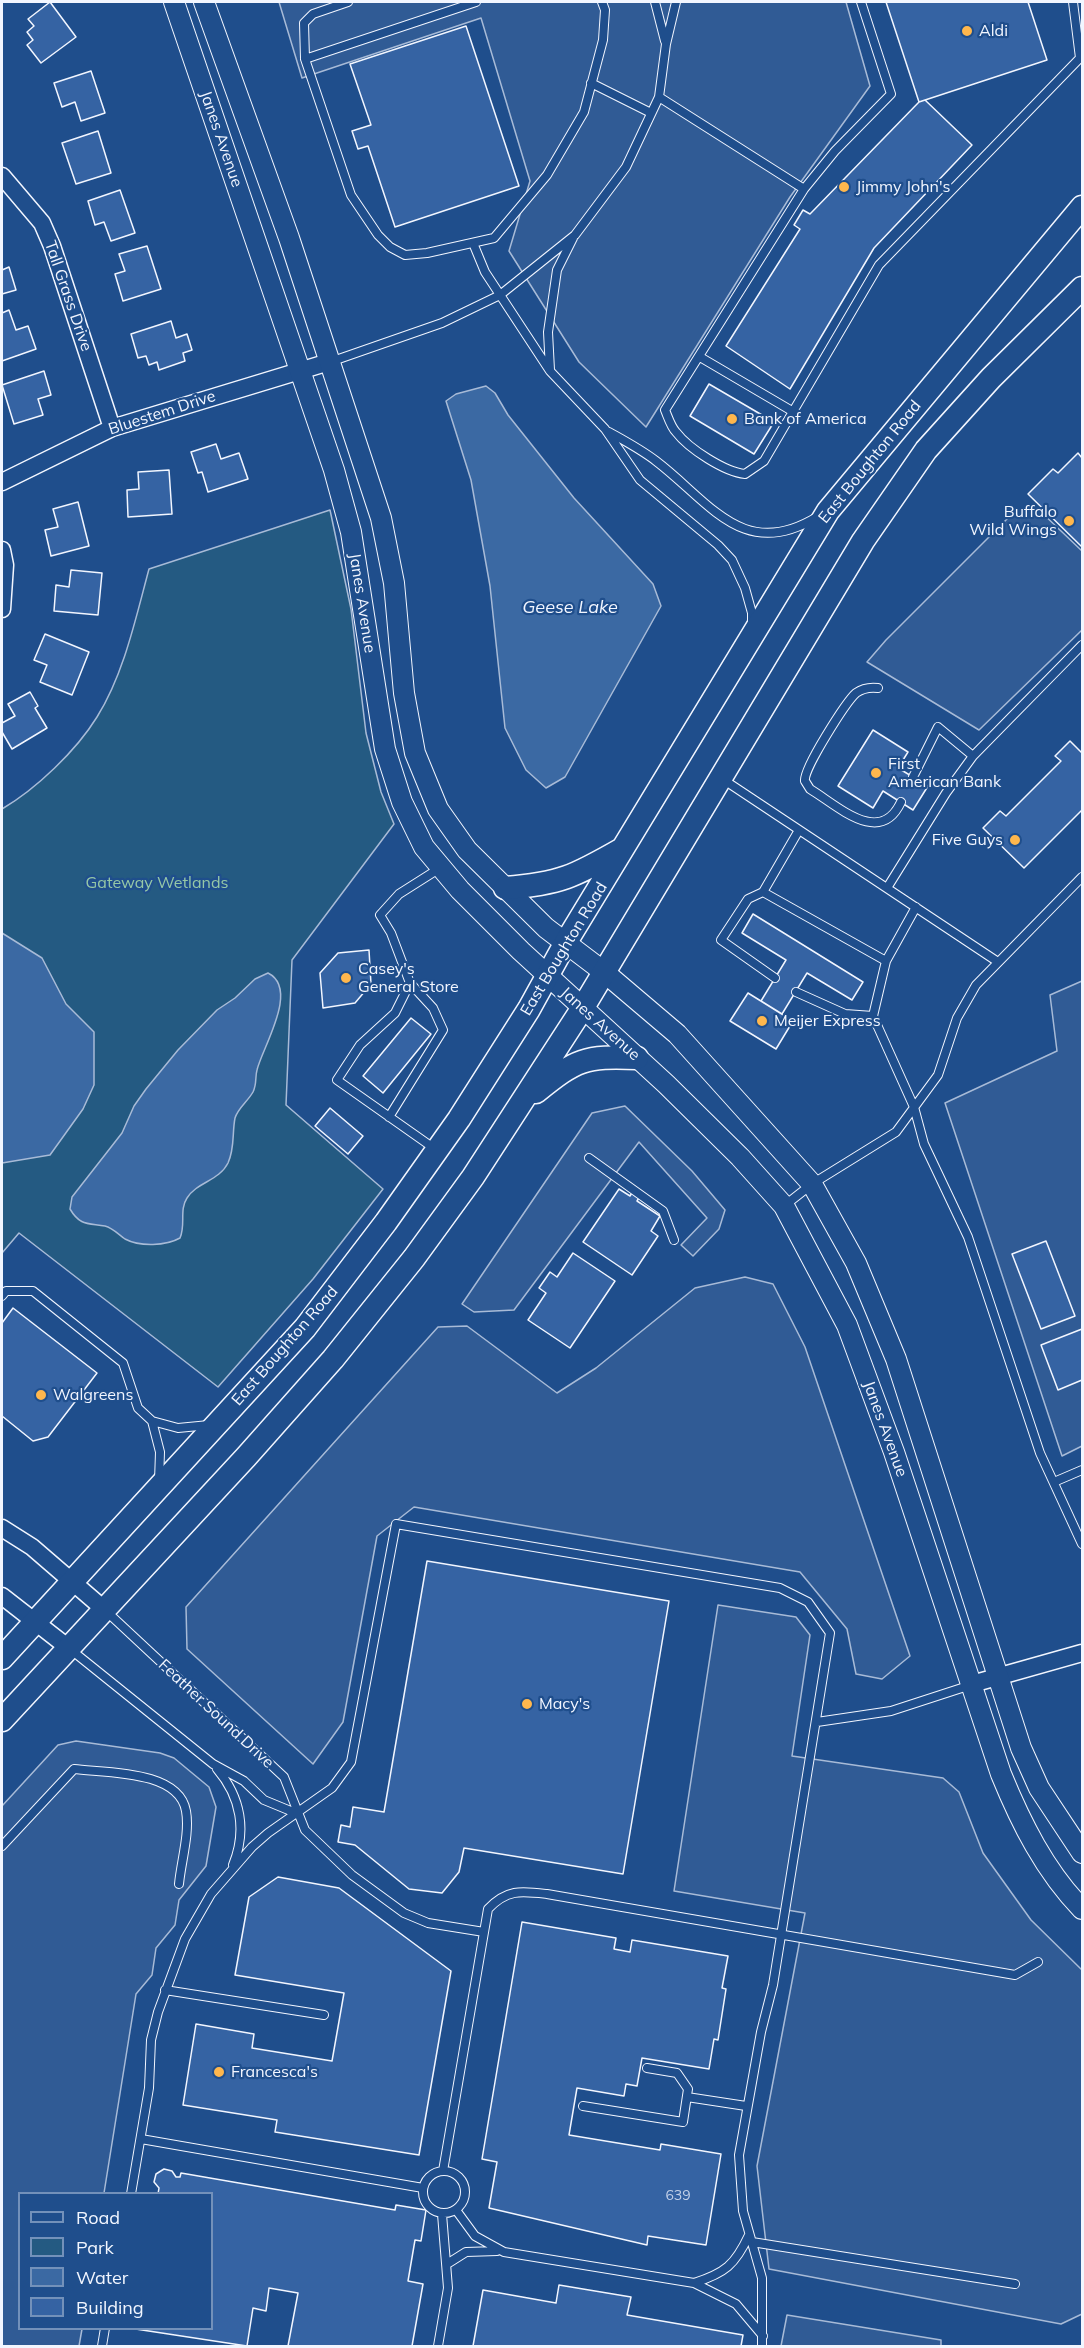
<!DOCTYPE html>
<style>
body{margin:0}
#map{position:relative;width:1084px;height:2348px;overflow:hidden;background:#1f4e8c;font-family:Mulish,sans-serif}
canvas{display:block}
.frame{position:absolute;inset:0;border:3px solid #f2f6ff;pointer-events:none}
.legend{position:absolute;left:18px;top:2192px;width:195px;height:138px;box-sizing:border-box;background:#1f4e8c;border:2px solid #7391ba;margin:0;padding:8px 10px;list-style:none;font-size:18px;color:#f2f6ff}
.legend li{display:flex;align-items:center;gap:12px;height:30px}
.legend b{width:30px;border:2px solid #7391ba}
</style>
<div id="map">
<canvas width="1084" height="2348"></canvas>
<div class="frame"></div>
<ul class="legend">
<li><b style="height:8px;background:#1f4e8c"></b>Road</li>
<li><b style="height:16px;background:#245a82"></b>Park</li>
<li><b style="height:16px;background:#3b69a3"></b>Water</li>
<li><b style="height:16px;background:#3563a3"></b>Building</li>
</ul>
</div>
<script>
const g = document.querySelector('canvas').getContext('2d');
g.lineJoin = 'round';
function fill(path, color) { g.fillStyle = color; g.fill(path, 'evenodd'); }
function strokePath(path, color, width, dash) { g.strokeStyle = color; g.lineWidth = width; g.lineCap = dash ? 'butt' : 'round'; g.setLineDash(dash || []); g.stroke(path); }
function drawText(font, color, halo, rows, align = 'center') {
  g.font = font + ' Mulish,sans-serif'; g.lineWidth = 4.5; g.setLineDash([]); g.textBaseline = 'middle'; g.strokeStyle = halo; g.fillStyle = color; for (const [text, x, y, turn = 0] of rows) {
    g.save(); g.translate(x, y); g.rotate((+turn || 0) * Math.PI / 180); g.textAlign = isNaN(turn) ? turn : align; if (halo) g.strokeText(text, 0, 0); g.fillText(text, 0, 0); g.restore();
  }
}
const green = new Path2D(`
 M330,510L351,609L366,733L381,792L394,824L292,960L286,1105L383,1189L313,1279L218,1387L19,1233L2,1253V809C36,789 76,751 97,717C124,674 136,617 149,569Z`);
fill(green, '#245a82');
strokePath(green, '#a8bbd7', 1.5);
const parking = new Path2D(`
 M279,2H846L870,86L790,197L646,427L579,362L509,251L530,181L481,18L302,78Z
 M1016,510H1039L1082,551V630L979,730L867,662L886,640Z
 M1082,981V1446L1062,1456L945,1103L1057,1051L1050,995Z
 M625,1106L692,1171L725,1210L719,1229L693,1256L681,1245L707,1218L639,1142L514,1310L474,1312L462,1304L592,1113Z
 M745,1277L773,1284L805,1347L910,1656L882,1679L856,1674L847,1629L800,1572L414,1507L377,1536L343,1722L313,1764L187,1649L186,1607L438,1327L467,1326L557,1393L596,1368L695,1288Z
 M718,1605L796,1617L810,1635L792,1756L943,1778L959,1792L983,1853L1031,1920L1082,1970V2314L1061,2324L769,2269L757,2166L805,1913L674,1891Z
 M76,1741L160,1753L174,1758L209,1787L216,1807L206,1866L179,1900L175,1925L156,1948L152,1975L136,1994L104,2193L20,2194V2328L82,2329L79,2346H2V1806L58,1745Z
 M787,2315L941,2340V2346H781Z`);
fill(parking, '#305b95');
strokePath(parking, '#a8bbd7', 1.5);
const water = new Path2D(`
 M486,386L495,393L508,415L574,498L653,584L661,606L565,777L546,788L526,770L505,728L490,586L471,480L446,401L456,394Z
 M2,933L42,958L66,1004L94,1032V1085L83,1109L50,1155L2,1163Z
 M268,973C300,989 262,1048 257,1070C255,1077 257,1084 253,1092C248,1101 238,1108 235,1118C232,1133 235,1148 228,1163C219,1181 197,1182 187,1198C179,1210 186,1225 180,1238C166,1246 140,1247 125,1239C119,1235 113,1228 105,1226C88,1223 80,1226 70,1209L72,1197L122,1133L134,1106L146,1089L178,1050L217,1010L235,998L255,979Z`);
fill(water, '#3b69a3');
strokePath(water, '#a8bbd7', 1.5);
const building = new Path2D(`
 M50,2L76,37L41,63L27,45L33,40L27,32L34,26L28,19Z
 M886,2H1028L1047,60L919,102Z
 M466,26L519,186L395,227L368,146L358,149L352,131L371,125L350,64Z
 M91,71L105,113L81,121L75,102L62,107L54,83Z
 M925,100L972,145L874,248L790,389L726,346L800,229L794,225L803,210L810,214L919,102Z
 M98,131L111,173L76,184L62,143Z
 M120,190L135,233L111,241L104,222L95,225L88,201Z
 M147,246L161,289L123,301L115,274L125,271L119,254Z
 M9,267L16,290L2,294V270Z
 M9,310L16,330L28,326L36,349L2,361V313Z
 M171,321L176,338L187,334L192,350L183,353L185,361L159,370L157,362L149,365L146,356L138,358L131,334Z
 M44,371L51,395L38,399L43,415L14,424L2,385Z
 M709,384L774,422L754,454L690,416Z
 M216,444L221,459L239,453L248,479L208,492L202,472L198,473L191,452Z
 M1078,453L1082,458V547L1028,494L1053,469L1058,473Z
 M169,470L172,514L128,517L127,490L139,489L138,472Z
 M78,502L89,546L51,556L45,530L58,527L53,509Z
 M71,570L102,573L98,615L54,611L56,585L69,587Z
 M45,634L89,652L72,695L40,682L47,665L34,660Z
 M30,692L38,706L35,708L47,728L12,749L2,732V723L15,716L8,704Z
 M873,730L908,752L898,768L928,786L913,810L883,791L873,808L838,786Z
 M1070,741L1082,753V810L1024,868L983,828L1000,811L1006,816L1061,761L1055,756Z
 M753,914L863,982L852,1000L807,973L782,1014L761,1001L786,960L742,933Z
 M369,950L371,984L355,1003L323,1008L320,973L338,953Z
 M748,993L793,1021L776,1049L730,1021Z
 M411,1018L431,1034L383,1093L363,1076Z
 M330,1108L363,1136L348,1154L315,1126Z
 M619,1189L630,1196L633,1191L640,1196L637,1201L660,1216L651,1231L658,1236L632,1275L583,1242Z
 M1046,1241L1075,1316L1041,1329L1012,1254Z
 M573,1253L615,1281L570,1348L528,1320L546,1293L539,1288L550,1272L557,1277Z
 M13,1308L97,1373L48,1437L33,1441L2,1416V1323Z
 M1082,1329V1380L1058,1390L1041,1345Z
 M427,1561L669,1601L623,1874L464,1848L459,1872L442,1893L409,1889L355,1845L338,1842L341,1825L350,1827L353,1807L384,1812Z
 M278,1877L339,1888L451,1971L419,2155L275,2132L277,2120L183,2105L196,2024L254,2034L252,2048L332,2061L344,1993L235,1975L249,1897Z
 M522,1922L616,1938L614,1949L630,1952L632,1940L728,1956L722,1988L726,1989L718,2040L714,2039L709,2069L642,2058L637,2086L626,2084L624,2096L577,2088L569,2135L660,2150L661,2144L721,2154L706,2245L648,2236L647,2245L489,2208L497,2162L482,2159Z
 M164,2169L172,2171L176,2177H180L181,2173L395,2210L396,2205L426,2210L421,2241L415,2240L408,2281L423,2284L412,2346H288L298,2293L269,2288L266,2311L253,2308L247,2346L129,2328H212V2194H158L159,2188L154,2182L156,2174Z
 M559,2285L631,2297L627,2315L743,2335L741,2346H473L483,2290L556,2303Z`);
fill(building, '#3563a3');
strokePath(building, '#f2f6ff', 1.5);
const service = new Path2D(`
 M348,2L313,14L304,23L305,59L351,195L378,235L390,247L405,255L427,253L494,238L547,175L584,112L603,40L605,10L602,2
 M655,2L665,41
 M305,59L476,2
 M591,83L651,113
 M659,97L804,189L665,410C668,417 671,427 676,432C689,449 725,472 745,474L764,461L879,265L1080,58L1073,2
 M804,189L835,151L891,94L861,2
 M473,243L485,272L550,371L605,429L640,480L718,545L732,560L745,588L752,613V625
 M700,357L792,411
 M330,362L442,323L500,295L575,235L626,167L659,97L666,44L676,2
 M550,370L548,332L557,270L573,238
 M609,432C625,441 642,450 656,461C710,502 743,562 817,517
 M878,688C870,687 863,688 856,693C846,702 803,769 805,781L810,789C838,806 880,847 901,802
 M913,777L938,727L973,756
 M721,778L998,962
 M799,830L763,892L886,961L916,907
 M887,888L946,793L973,756L1082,645
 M763,892L748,899L721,940L775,978
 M886,961L873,1016L914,1107L924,1144L968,1237L1040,1453L1082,1544
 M796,992L845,1014L873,1016
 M389,1117L443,1030L433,1008L410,983
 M435,1149L337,1080L360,1045L395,1013L410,983L391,933L380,915L399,894L440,868
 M589,1158L663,1211L674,1240
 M784,1206L812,1184L896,1132L938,1075L957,1018L976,985L1082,877
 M2,1296L6,1291H33L123,1363L138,1408L152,1421
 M159,1481L160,1452L152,1421L178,1428L209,1425
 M1054,1482L1082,1470
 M106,1611L284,1777L305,1830L352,1875L404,1913L428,1923L484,1932
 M70,1649L213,1764L244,1781L264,1800L298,1814
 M817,1722L891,1711L971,1685
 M217,1769C241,1797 247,1831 233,1865
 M2,1846L74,1769C106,1773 179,1770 186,1811C190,1833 181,1862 179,1884
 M165,1990L324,2015
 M687,2097L746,2106
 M583,2106L683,2122L688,2089L677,2073L647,2068
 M141,2139L423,2188
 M423 2192a21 21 0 1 1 42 0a21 21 0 1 1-42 0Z
 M443,2171L488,1909C507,1889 521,1891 547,1894L1015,1975L1038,1962
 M131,2194L149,2088L151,2040L158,2012L185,1939L211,1894L252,1847L268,1833L332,1788L351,1762L396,1524L780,1588L808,1602L830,1633L773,1985L761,2032L739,2155L743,2211L762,2278V2346
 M456,2210L475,2236L504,2252L694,2283L736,2304L763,2336
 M752,2242L1015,2284
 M447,2264L466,2252L497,2251
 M694,2283C725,2273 735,2265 749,2235
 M102,2346L105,2328
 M438,2346L448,2288L442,2214`);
const minor = new Path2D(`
 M2,176L42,223L52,246L112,428
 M2,482L112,428L329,362
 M2,550L5,565L2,609
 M2,1528L32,1547L105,1610
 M2,1596L70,1649
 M972,1684L1082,1653`);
const tertiary = new Path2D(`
 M174,2L334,470L351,532L385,749L402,802L424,847L460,890L521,951L666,1084L740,1157L784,1206L847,1325L894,1452L1001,1774C1021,1823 1045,1871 1082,1909
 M204,2L289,238L381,518L394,583L404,693L415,753L438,809L467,850L546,928L604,972L677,1034L812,1184L856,1263L896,1359L1021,1748L1039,1788L1082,1853`);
const secondary = new Path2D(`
 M505,888C560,884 575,876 622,849
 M536,1092C577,1059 584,1056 637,1058
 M2,1658L305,1328L386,1222L459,1119L529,1009L566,942L828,511L1082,207
 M2,1720L246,1457L333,1359L414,1258L473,1177L582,1009L863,541L926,450L991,378L1082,288`);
strokePath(service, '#f2f6ff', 10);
strokePath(minor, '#f2f6ff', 19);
strokePath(tertiary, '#f2f6ff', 22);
strokePath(secondary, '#f2f6ff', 25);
strokePath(service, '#1f4e8c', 8);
strokePath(minor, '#1f4e8c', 16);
strokePath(tertiary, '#1f4e8c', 20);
strokePath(secondary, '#1f4e8c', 22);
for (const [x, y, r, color] of [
 [967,31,6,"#ffb74d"],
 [844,187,6,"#ffb74d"],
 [732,419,6,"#ffb74d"],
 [1069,521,6,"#ffb74d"],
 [876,773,6,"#ffb74d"],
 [1015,840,6,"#ffb74d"],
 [346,978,6,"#ffb74d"],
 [762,1021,6,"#ffb74d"],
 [41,1395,6,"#ffb74d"],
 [527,1704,6,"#ffb74d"],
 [219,2072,6,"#ffb74d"]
]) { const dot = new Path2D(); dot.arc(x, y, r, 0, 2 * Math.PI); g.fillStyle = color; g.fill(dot); strokePath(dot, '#1f4e8c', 2); }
drawText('14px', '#c3d1e8', null, [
 ["639",678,2196]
]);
drawText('16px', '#f2f6ff', '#1f4e8c', [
 ["Aldi",979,31],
 ["Jimmy John's",856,187],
 ["Bank of America",744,419],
 ["Buffalo",1057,512,"right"],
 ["Wild Wings",1057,530,"right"],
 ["First",888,764],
 ["American Bank",888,782],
 ["Five Guys",1003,840,"right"],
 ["Casey's",358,969],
 ["General Store",358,987],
 ["Meijer Express",774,1021],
 ["Walgreens",53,1395],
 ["Macy's",539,1704],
 ["Francesca's",231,2072]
], 'left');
drawText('16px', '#f2f6ff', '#1f4e8c', [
 ["Janes Avenue",221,139,71],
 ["Tall Grass Drive",68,296,71],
 ["Bluestem Drive",162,413,-18],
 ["East Boughton Road",870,462,-51],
 ["Janes Avenue",362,603,81],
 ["East Boughton Road",564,949,-59],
 ["Janes Avenue",600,1024,42],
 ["East Boughton Road",285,1346,-49],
 ["Janes Avenue",885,1429,70],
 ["Feather Sound Drive",216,1714,43]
]);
drawText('16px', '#97c8a6', '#1f4e8c', [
 ["Gateway Wetlands",157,883]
]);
drawText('italic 18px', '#f2f6ff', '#1f4e8c', [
 ["Geese Lake",570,608]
]);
</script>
